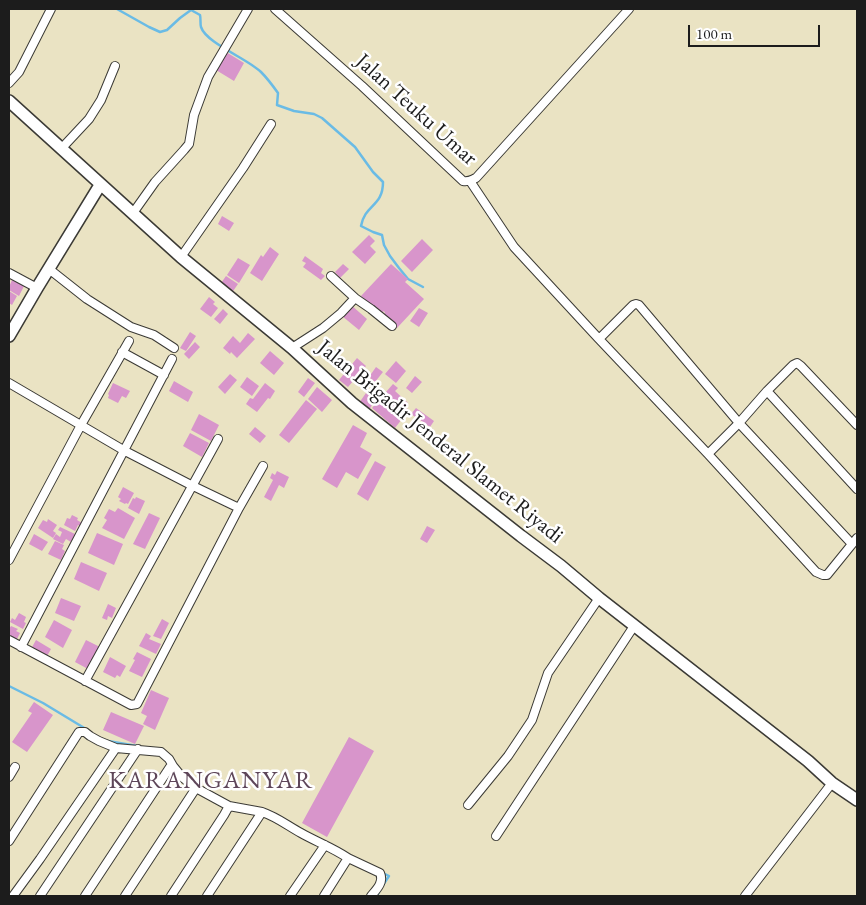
<!DOCTYPE html>
<style>
body{margin:0}
#map{position:relative;width:866px;height:905px;overflow:hidden;background:#eae3c3;font-family:"EB Garamond",serif}
canvas{display:block}
.frame{position:absolute;inset:0;border:10px solid #1c1c1c;pointer-events:none}
.scale{position:absolute;left:688px;top:25px;width:132px;height:22px;box-sizing:border-box;border:2px solid #1c1c1c;border-top:0;padding-left:6px;font-size:15px;line-height:18px;white-space:nowrap;color:#1c1c1c;-webkit-text-stroke:4px #fff;paint-order:stroke}
</style>
<div id="map">
<canvas width="866" height="905"></canvas>
<div class="frame"></div>
<div class="scale">100 m</div>
</div>
<script>
const g = document.querySelector('canvas').getContext('2d');
g.lineJoin = 'round';
function strokePath(path, color, width, dash) { g.strokeStyle = color; g.lineWidth = width; g.lineCap = dash ? 'butt' : 'round'; g.setLineDash(dash || []); g.stroke(path); }
function fill(path, color) { g.fillStyle = color; g.fill(path, 'evenodd'); }
function drawText(font, color, halo, rows, align = 'center') {
  g.font = font + ' "EB Garamond",serif'; g.lineWidth = 5; g.setLineDash([]); g.textBaseline = 'middle'; g.strokeStyle = halo; g.fillStyle = color; for (const [text, x, y, turn = 0] of rows) {
    g.save(); g.translate(x, y); g.rotate((+turn || 0) * Math.PI / 180); g.textAlign = isNaN(turn) ? turn : align; if (halo) g.strokeText(text, 0, 0); g.fillText(text, 0, 0); g.restore();
  }
}
strokePath(new Path2D(`
 M117,9L149,27L160,32L167,30L180,18L191,10L200,15C201,19 200,24 201,27C206,43 248,59 261,72C267,78 273,86 278,93L277,105L294,111L314,114L322,118L355,147L373,172L383,182C383,207 365,204 361,226L373,232L382,235L384,245L390,256L399,268L408,279L423,287
 M9,686L43,703L86,729
 M108,741L137,746
 M381,872L389,876L383,885
 M377,896L380,890`), '#6abbe5', 2.5);
fill(new Path2D(`
 M226,52L244,63L234,81L216,70Z
 M222,216L234,223L229,231L218,224Z
 M369,235L375,241L370,246L376,252L365,264L352,252Z
 M422,239L433,250L412,272L401,261Z
 M270,247L279,254L262,281L250,273L261,255L263,257Z
 M305,256L323,269L321,273L325,276L321,280L303,267L306,263L302,261Z
 M238,258L250,265L239,283L227,275Z
 M343,264L349,269L340,278L335,272Z
 M391,264L408,279L405,282L424,299L397,328L383,315L385,313L384,311L380,314L361,296Z
 M226,276L238,284L231,294L219,286Z
 M12,280L24,286L19,296L9,290V287Z
 M9,291L17,296L12,305L9,303Z
 M209,297L215,302L213,304L218,308L211,317L200,309Z
 M351,305L367,319L359,330L342,316Z
 M419,308L428,313L419,327L410,321Z
 M223,309L228,314L220,324L214,319Z
 M190,332L196,336L186,351L180,348Z
 M248,333L255,339L237,358L231,352L230,354L223,348L233,336L240,343Z
 M195,342L200,347L189,359L184,354Z
 M270,351L284,363L274,375L260,363Z
 M357,358L366,366L348,387L339,380Z
 M396,361L406,371L396,383L385,374Z
 M376,367L383,372L375,382L369,377Z
 M230,374L237,380L225,394L218,387Z
 M415,376L422,382L412,393L406,388Z
 M247,377L259,386L252,396L240,387Z
 M308,378L315,383L304,397L298,392Z
 M174,381L193,392L188,402L169,391Z
 M113,383L130,391L126,398L122,396L118,403L108,398L109,395L108,394Z
 M265,383L275,391L270,399L268,398L257,412L246,404L250,398L253,399Z
 M393,384L398,388L395,391L408,403L405,407L409,410L395,428L372,408Z
 M317,387L332,400L322,412L308,399Z
 M366,393L375,400L369,410L359,403Z
 M306,400L317,409L289,443L279,435Z
 M416,408L434,421L430,427L411,414Z
 M199,414L219,425L211,441L191,430Z
 M419,422L427,427L421,435L414,430Z
 M353,425L367,433L360,447L372,454L358,479L346,472L337,488L322,479Z
 M255,427L266,436L260,443L249,434Z
 M190,433L209,443L202,457L183,446Z
 M375,461L386,467L368,501L357,494Z
 M277,471L289,477L284,488L279,485L271,501L264,497L273,480L270,478L272,473L275,475Z
 M123,487L134,493L128,504L126,503L125,504L119,501L121,499L118,497Z
 M136,497L145,501L139,514L128,508L133,498L135,499Z
 M118,508L135,518L124,539L102,528L107,520L104,518L109,509L115,512Z
 M149,513L160,518L145,549L133,544Z
 M72,515L78,518L77,520L82,523L80,526L78,525L75,531L64,525L67,518L70,519Z
 M48,519L57,525L53,531L56,533L53,538L38,528L43,520L47,522Z
 M427,526L435,530L427,543L420,539Z
 M60,527L75,534L71,542L66,539L63,544L53,539L56,534L60,537L62,532L58,530Z
 M97,533L123,544L114,565L88,553Z
 M34,534L48,542L42,551L29,544Z
 M55,541L64,545L62,549L65,551L61,560L48,554Z
 M81,562L107,573L99,591L74,579Z
 M61,598L81,606L74,621L55,613Z
 M108,604L116,608L112,618L108,616L107,620L102,618Z
 M19,613L26,617L24,622L26,623L23,629L10,622L12,618L15,620Z
 M162,619L169,623L161,639L153,636Z
 M54,620L72,630L63,648L45,637Z
 M11,626L18,629L16,631L20,633L16,641L9,637V629Z
 M146,633L151,636L149,639L161,644L156,654L139,646Z
 M36,640L51,649L46,658L31,649Z
 M86,640L100,647L88,669L75,662Z
 M137,652L151,659L142,677L129,671L135,660L133,659Z
 M110,657L126,666L120,677L117,675L115,678L103,672Z
 M151,690L169,698L155,730L143,724L147,716L141,713Z
 M34,702L53,715L27,752L12,742L32,713L28,711Z
 M111,712L144,726L135,744L103,730Z
 M349,737L374,751L327,837L302,823Z`), '#d895cb');
const minor = new Path2D(`
 M275,9L362,86L463,181C469,182 471,180 476,178L629,9
 M9,83L19,72L51,9
 M61,149L89,119L101,100L115,66
 M470,181L514,247L599,339
 M133,213L155,182L184,150L189,144L194,115L208,77L248,9
 M181,257L243,168L271,124
 M49,269L87,299L131,327L154,335L174,348
 M9,273L37,288
 M331,276L355,298L371,309L392,326
 M292,348L323,328L341,313L355,298
 M122,352L164,375
 M9,383L125,451L191,485L239,508
 M767,391L857,489
 M708,454L739,423L767,391L793,365L797,363L801,366L857,425
 M852,544L739,423L639,305L636,304L633,305L599,339L708,454L816,572L823,575H827L857,538
 M9,560L81,425L129,341
 M9,640L131,705L137,704L239,508L263,466
 M21,647L172,359
 M85,681L218,439
 M9,777L15,767
 M468,805L508,756L532,720L548,673L599,598
 M262,812C277,817 288,826 301,833C317,842 333,848 348,858L324,896
 M496,836L634,626
 M9,841L79,732H85L90,736L99,741L116,748L161,752L169,759L173,766L182,777L196,788L229,806L262,812L207,896
 M348,858L380,873C384,882 377,889 371,896
 M13,896L40,859L116,748
 M40,896L138,749
 M85,896L170,767L173,766
 M125,896L196,788
 M171,896L224,815L229,806
 M290,896L325,845
 M745,896L832,783`);
const secondary = new Path2D(`
 M9,101L181,257L292,348L352,403L521,536L561,566L599,598L808,761L832,783L857,800
 M9,336L37,288L100,185`);
strokePath(minor, '#3b3a35', 10);
strokePath(secondary, '#3b3a35', 14);
strokePath(minor, '#fff', 8);
strokePath(secondary, '#fff', 11);
drawText('22px', '#1c1c1c', '#fff', [
 ["Jalan Teuku Umar",416,110,42],
 ["Jalan Brigadir Jenderal Slamet Riyadi",440,442,39]
]);
g.letterSpacing = '1px';
drawText('25px', '#5e4659', '#fff', [
 ["KARANGANYAR",211,781]
]);
g.letterSpacing = '0px';
</script>
